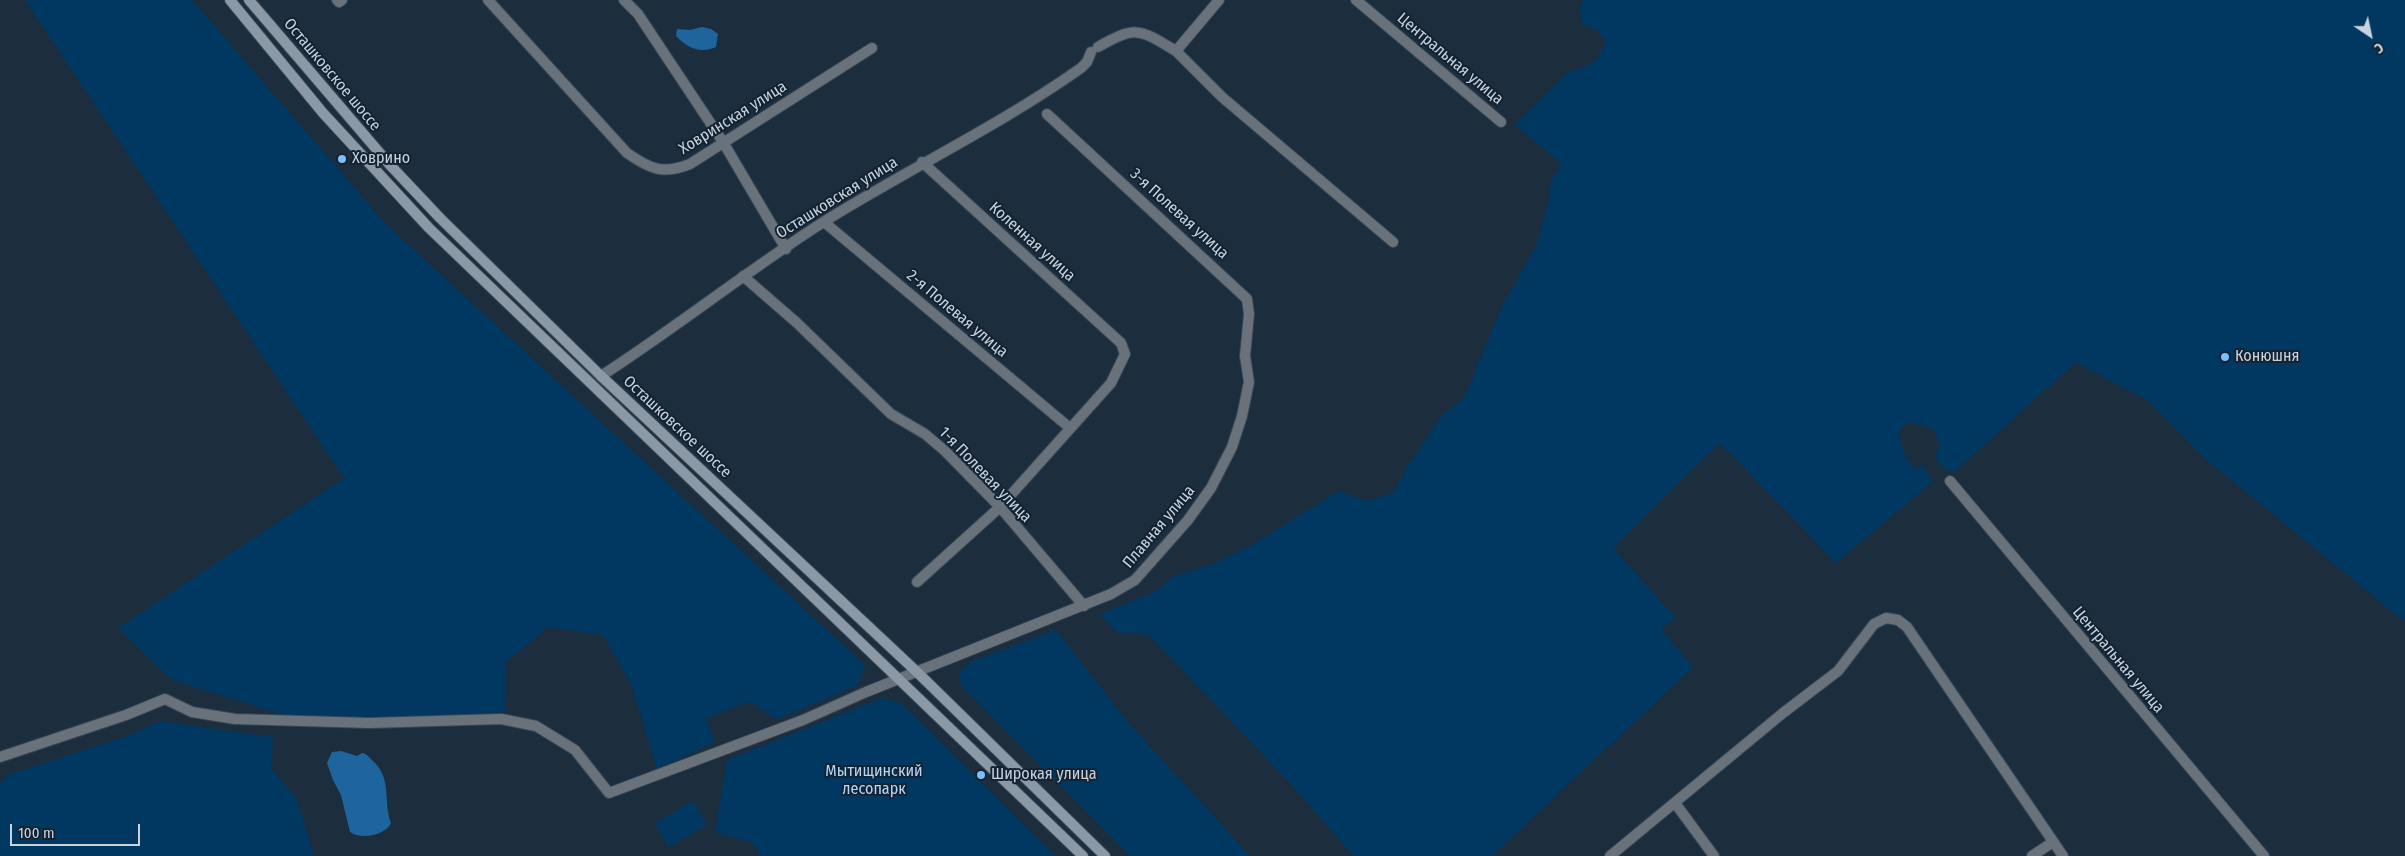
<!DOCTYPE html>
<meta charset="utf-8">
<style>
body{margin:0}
#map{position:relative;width:2405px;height:856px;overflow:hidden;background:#1c2d3d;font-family:"Fira Sans Condensed",sans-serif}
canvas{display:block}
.north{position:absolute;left:2345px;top:10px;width:50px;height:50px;-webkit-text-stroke:4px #132333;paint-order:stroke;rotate:146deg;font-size:14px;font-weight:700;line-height:20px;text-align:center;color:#c8d3dd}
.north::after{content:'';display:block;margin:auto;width:18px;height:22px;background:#c8d3dd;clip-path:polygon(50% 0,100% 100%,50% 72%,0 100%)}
.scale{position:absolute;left:10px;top:824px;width:130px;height:22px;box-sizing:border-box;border:2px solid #c8d3dd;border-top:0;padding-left:6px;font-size:15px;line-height:18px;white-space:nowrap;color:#c8d3dd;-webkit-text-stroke:4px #132333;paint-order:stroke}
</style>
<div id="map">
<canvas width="2405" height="856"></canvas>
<div class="north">С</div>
<div class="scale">100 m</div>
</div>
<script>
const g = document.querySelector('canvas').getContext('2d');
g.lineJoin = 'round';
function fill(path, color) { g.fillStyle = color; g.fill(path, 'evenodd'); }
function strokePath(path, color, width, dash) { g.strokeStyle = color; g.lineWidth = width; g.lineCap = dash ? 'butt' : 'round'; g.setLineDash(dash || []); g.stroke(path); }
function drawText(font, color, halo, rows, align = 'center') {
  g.font = font + ' "Fira Sans Condensed",sans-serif'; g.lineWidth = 4; g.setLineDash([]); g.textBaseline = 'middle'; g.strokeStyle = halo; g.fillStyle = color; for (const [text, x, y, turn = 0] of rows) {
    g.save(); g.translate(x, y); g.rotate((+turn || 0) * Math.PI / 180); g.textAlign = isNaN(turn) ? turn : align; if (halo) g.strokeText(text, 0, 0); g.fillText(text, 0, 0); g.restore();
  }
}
fill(new Path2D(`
 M25,0H192L385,223L865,665L858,685L778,719L749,702L706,718L715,742L657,769L631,684L603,635L548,627L506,662L505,712L303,721L172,680L118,628L344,478Z
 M1583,0H2405V622L2204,458L2150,402L2076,362L1954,472L1943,468L1934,457L1940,446L1933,429L1909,421L1898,433L1905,456L1915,469L1923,465L1932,482L1836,563L1720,443L1613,548L1676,618L1661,629L1693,667L1492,856H1354L1285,778L1149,635L1116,632L1100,614L1156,591L1172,577L1212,564L1250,546L1339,491L1366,501L1393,493L1406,469L1441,416L1464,398L1501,308L1535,248L1548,205L1551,180L1561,166L1557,159L1514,125L1568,72L1581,68L1598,59L1606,41L1596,29L1581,25L1580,7Z
 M1056,630L1127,721L1250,856H1130L960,684L959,673L970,662Z
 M882,698L901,703L1055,856H760L753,843L715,832L727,760Z
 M160,721L273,737L271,768L297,799L314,856H0V784L7,775L127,736Z
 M693,801L707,825L668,847L655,823Z`), '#003861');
fill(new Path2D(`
 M702,27L711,29L718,34L716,47C701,54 687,48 676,36L677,29L690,30Z
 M341,751L357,756L362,753C368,754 369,758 374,762C392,779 383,802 391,823C386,835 361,840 350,832L341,795L333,780L327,763L332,752Z`), '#1f659d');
const street = new Path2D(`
 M337,0L339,2L342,0
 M488,0L627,153C650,169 663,175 690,164L872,48
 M624,0L638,14L723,142L786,249
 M1356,0L1501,122
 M1098,47C1137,25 1139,29 1176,51L1219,0
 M1176,51L1222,97L1393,242
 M824,222L1070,428
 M743,276L797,323L891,414L925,434L945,451L1000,507L1084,606
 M601,376C677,327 748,270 825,221C910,168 999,126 1081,68L1087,62L1091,52
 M1950,481L2264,856
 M917,582L1000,507L1111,383L1125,354L1121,343L922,162
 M0,757L126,715L165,699L192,712L235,719L370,723L501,719L536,726L575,750L609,793L803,720L866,692L1111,594L1135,580L1188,520L1211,488L1232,447L1242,416L1249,382L1245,356L1249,314L1247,299L1047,114
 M1675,803L1714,856
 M1610,856L1783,713L1838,671L1874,624L1886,618L1898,620L1907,627L2063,856
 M2032,856L2053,842`);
const secondary = new Path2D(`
 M230,0L323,113L429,228L1083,856
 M249,0L390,165L440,218L601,376L917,672L1105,856`);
strokePath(street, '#384857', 12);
strokePath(secondary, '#384857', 12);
strokePath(street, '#69727a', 10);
strokePath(secondary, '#8b99a7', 10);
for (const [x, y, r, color] of [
 [342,159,5,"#7dbef9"],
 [2225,357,5,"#7dbef9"],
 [981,775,5,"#7dbef9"]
]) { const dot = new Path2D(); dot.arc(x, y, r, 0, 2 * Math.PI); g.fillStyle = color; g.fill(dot); strokePath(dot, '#132333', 2); }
drawText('16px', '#c8d3dd', '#132333', [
 ["Центральная улица",1450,59,40],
 ["Осташковское шоссе",332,75,50],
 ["Ховринская улица",733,118,-32],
 ["Осташковская улица",837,198,-32],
 ["3-я Полевая улица",1179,214,42],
 ["Коленная улица",1032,242,42],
 ["2-я Полевая улица",957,314,40],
 ["Осташковское шоссе",677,427,43],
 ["1-я Полевая улица",985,475,46],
 ["Плавная улица",1159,527,-50],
 ["Центральная улица",2118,660,50]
]);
drawText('16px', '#c8d3dd', '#132333', [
 ["Ховрино",352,159],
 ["Конюшня",2235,357],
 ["Широкая улица",991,775]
], 'left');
drawText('16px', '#b5d7f7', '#132333', [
 ["Мытищинский",874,772],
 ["лесопарк",874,790]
]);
</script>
